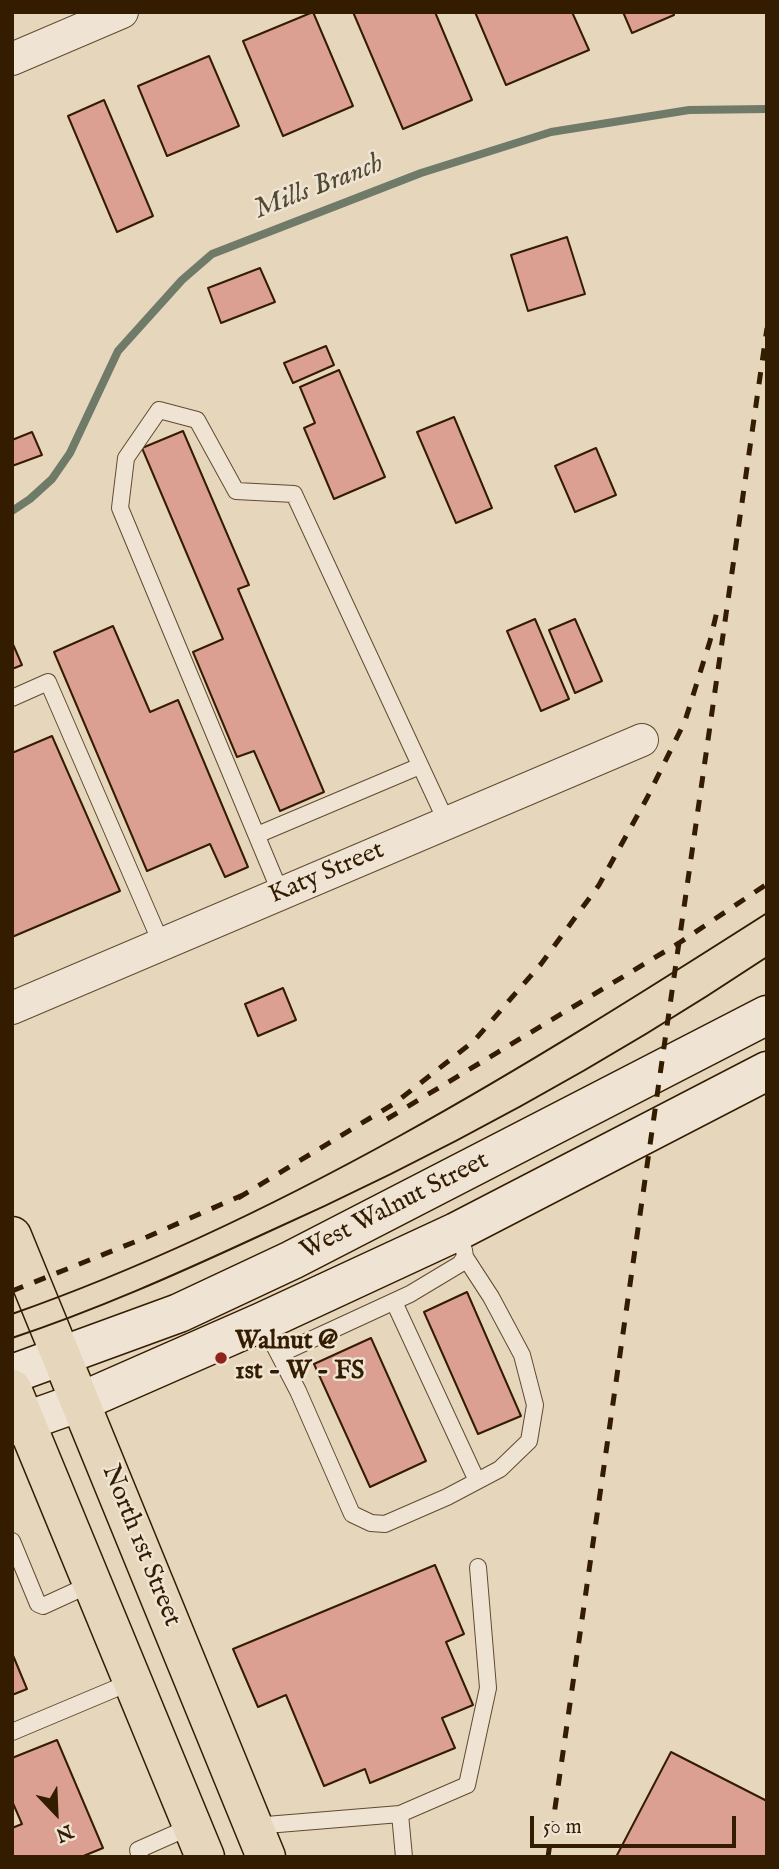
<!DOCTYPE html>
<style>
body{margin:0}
#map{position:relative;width:779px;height:1869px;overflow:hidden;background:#e6d6bc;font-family:"IM FELL English",serif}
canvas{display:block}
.frame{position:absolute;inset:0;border:14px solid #341c01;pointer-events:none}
.north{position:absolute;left:21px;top:1778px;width:70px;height:70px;-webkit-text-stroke:5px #efe4d3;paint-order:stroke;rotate:157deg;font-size:19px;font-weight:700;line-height:28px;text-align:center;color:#341c01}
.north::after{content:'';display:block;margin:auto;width:24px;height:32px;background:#341c01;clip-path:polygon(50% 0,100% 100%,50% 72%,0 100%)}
.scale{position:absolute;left:530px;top:1816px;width:206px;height:32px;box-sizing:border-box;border:4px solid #341c01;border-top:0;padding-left:9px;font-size:21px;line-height:24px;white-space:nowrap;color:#341c01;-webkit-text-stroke:5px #efe4d3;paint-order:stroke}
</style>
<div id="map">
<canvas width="779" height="1869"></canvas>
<div class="frame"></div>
<div class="north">N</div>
<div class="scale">50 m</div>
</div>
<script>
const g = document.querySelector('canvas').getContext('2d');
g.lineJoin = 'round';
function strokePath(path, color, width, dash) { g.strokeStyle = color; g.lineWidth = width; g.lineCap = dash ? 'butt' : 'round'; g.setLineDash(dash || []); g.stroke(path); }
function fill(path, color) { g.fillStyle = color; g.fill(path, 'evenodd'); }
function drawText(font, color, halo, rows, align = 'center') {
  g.font = font + ' "IM FELL English",serif'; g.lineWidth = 5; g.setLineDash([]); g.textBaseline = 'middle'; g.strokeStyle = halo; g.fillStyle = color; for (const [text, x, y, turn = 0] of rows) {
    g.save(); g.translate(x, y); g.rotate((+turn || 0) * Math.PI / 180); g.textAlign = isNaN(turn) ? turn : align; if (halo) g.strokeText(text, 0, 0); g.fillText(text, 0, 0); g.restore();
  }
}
strokePath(new Path2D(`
 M12,511L30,499L52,479L70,453L118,351L182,280L212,254L421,173L551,132L689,110L767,109`), '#6f7a68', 8);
const building = new Path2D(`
 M313,12L353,106L283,136L243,41Z
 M353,12H435L472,100L403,129Z
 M475,12H572L589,50L506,85Z
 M623,12H673L674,15L632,33Z
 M209,56L239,126L167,156L138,86Z
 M104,100L153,216L117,232L68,116Z
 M567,237L585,294L528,311L511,255Z
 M260,268L275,302L221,323L208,288Z
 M326,346L334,365L293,383L284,363Z
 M339,370L385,477L334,499L304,428L315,423L300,387Z
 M454,417L492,508L456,523L417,432Z
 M183,431L249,585L238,589L324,792L280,811L254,751L237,757L193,652L223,639L142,448Z
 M32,432L42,455L12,466V440Z
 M596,448L616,495L575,512L555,466Z
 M535,619L569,699L541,711L507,631Z
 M575,619L602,681L575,693L549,630Z
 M113,626L150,712L178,700L248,867L225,877L210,844L147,871L54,652Z
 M12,642L22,665L12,669Z
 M52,736L120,891L12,937V753Z
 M283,988L296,1020L258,1036L245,1004Z
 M467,1292L521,1416L478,1434L424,1312Z
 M371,1338L426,1461L370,1487L314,1364Z
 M435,1565L464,1634L446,1642L473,1705L442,1718L455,1748L370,1783L365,1769L324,1786L286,1695L258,1707L233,1649Z
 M12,1653L27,1689L12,1695Z
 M57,1740L103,1848L81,1857H12V1828L22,1824L12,1801V1758Z
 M671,1752L767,1801V1857H616Z`);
fill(building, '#dba091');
strokePath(building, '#341c01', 2);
const lane = new Path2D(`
 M12,698L48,682L162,945
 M257,835L420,766
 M281,894L120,508L126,458L159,410L197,420L236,491L294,494L447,823
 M394,1302L477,1481
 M262,1322L298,1391L352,1514L371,1523L385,1524L447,1497L500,1469L529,1441L535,1405L522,1355L491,1297L465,1257
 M280,1354L410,1294L460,1264L465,1257L464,1250
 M12,1541L38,1604L43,1606L91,1584
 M12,1732L131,1682
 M400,1814L467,1785L488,1688L478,1567
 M254,1826L400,1814L404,1857
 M140,1857L138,1850L192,1826`);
const street = new Path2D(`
 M12,59L122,12
 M12,1008L642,740`);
const secondary = new Path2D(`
 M12,1374L179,1313L292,1260L767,1015
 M12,1426L80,1402L262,1322L456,1232L767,1071`);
const primary = new Path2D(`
 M12,1236L266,1857
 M12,1389L205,1857`);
strokePath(lane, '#604a30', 18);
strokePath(street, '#604a30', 34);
strokePath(secondary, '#341c01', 41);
strokePath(primary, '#341c01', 41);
strokePath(lane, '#efe4d3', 16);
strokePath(street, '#efe4d3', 32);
strokePath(secondary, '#efe4d3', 38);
strokePath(primary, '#e6d6bc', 38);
strokePath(new Path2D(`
 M12,1314C282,1219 527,1066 767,913
 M12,1338C96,1310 177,1274 257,1237C434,1158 605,1065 767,957`), '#341c01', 2);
strokePath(new Path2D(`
 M387,1119L679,943L767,884
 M238,1198L395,1103L474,1041L541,964L599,885L647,798L685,721L710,641L718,607
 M12,1291L147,1237L245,1194
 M548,1857L767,328`), '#341c01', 5, [12, 12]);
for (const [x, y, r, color] of [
 [221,1358,7,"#8f2418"]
]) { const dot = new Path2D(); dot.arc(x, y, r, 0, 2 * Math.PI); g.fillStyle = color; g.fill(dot); strokePath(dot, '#efe4d3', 2.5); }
drawText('26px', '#341c01', '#efe4d3', [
 ["Katy Street",327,874,-23],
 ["West Walnut Street",395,1207,-27],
 ["North 1st Street",140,1546,68]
]);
drawText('bold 26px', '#341c01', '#efe4d3', [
 ["Walnut @",235,1343],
 ["1st - W - FS",235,1373]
], 'left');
drawText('italic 28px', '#524b34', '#efe4d3', [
 ["Mills Branch",319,188,-21]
]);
</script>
